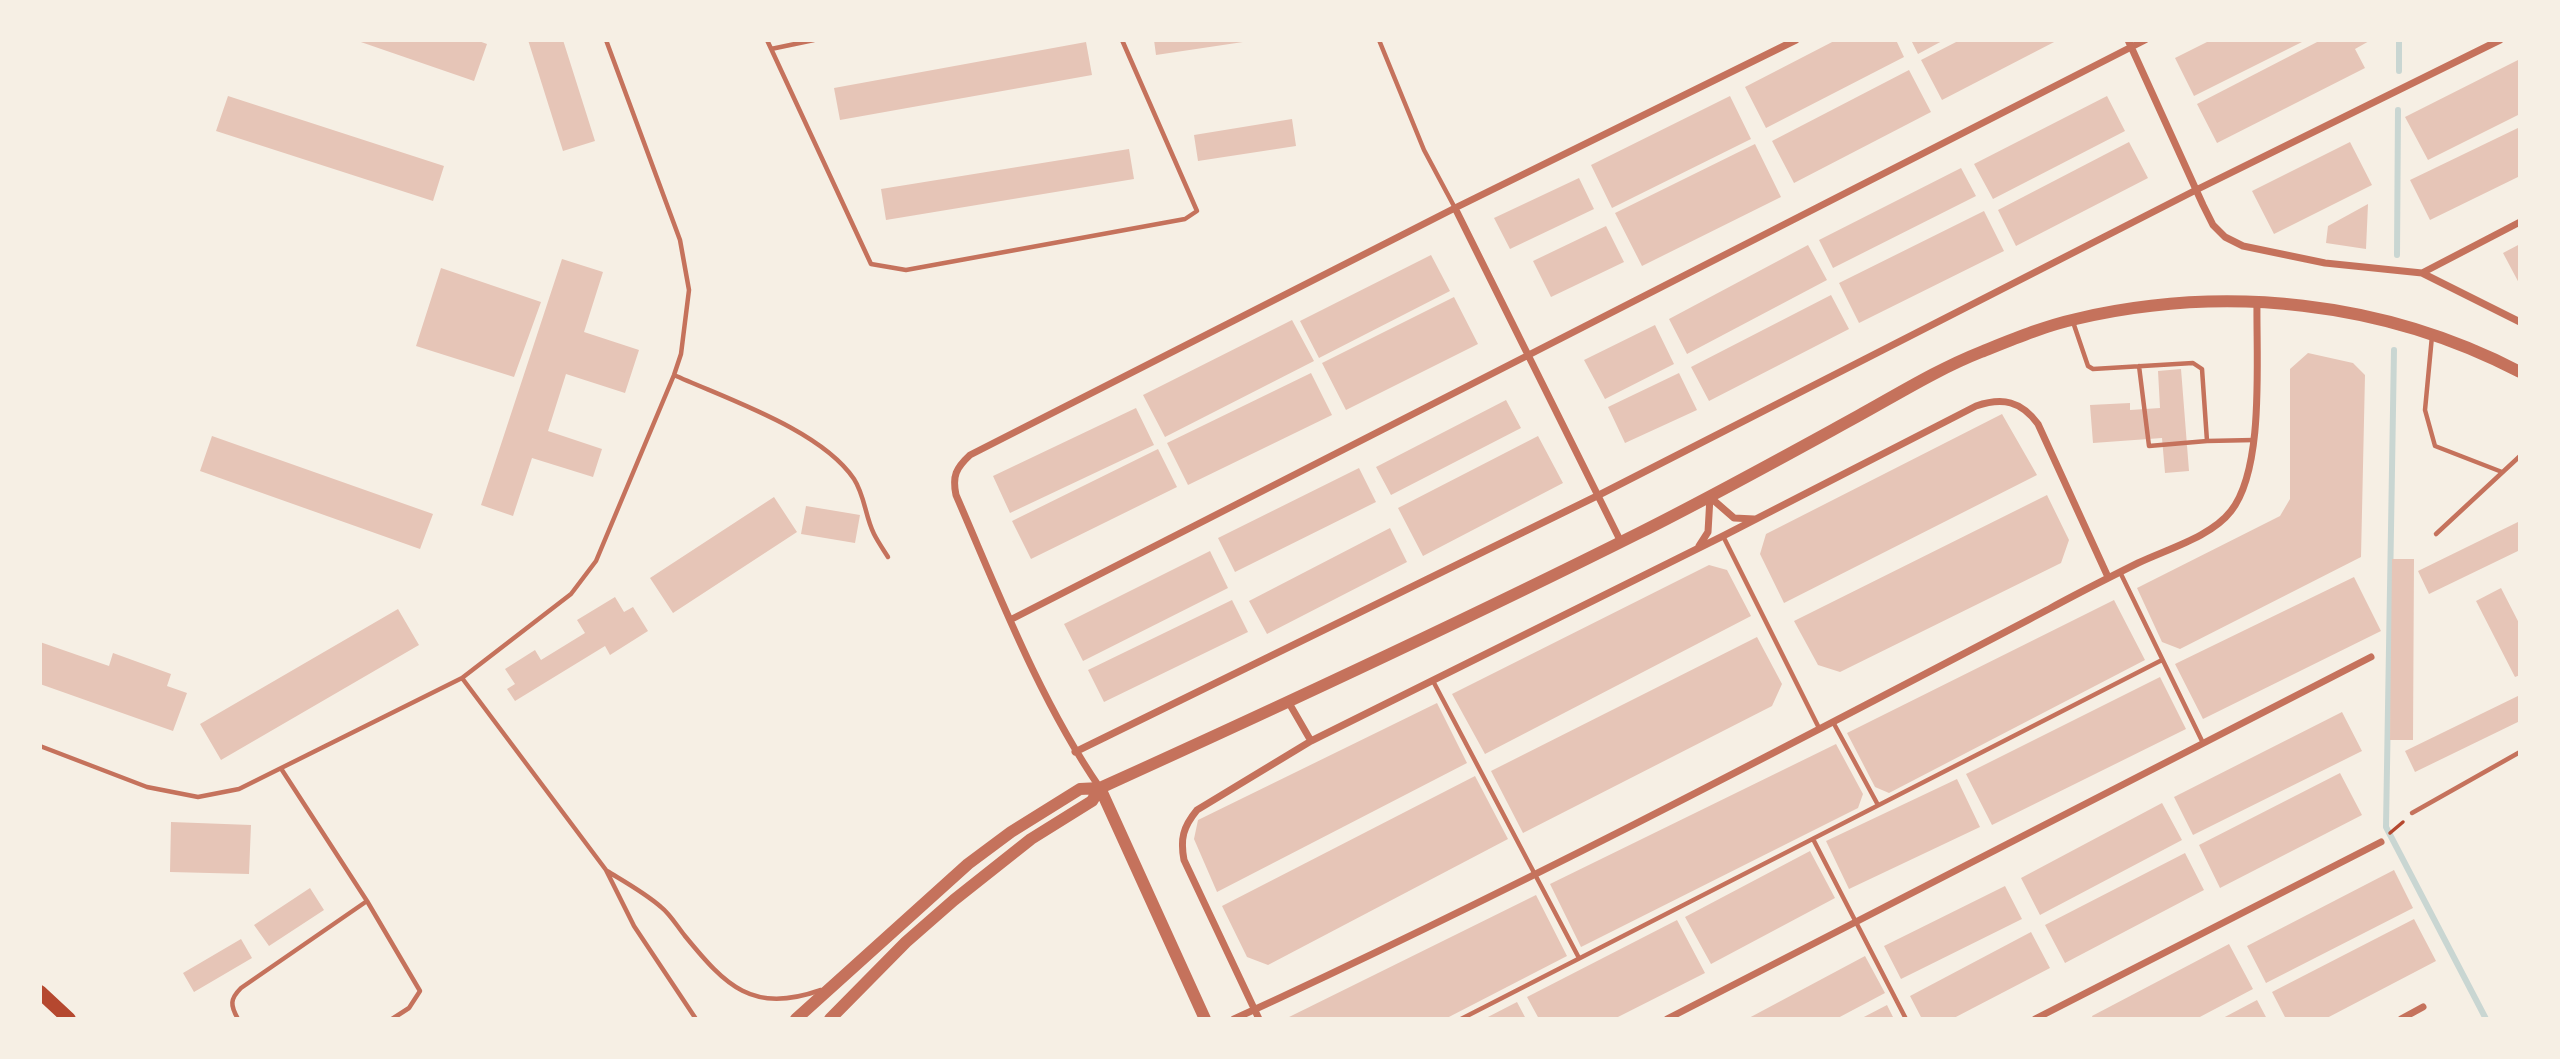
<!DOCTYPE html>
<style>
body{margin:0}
#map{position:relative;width:2560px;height:1059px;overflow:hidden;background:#f6efe4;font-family:"DejaVu Sans",sans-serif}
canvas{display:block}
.frame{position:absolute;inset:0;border:42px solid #f6efe4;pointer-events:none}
</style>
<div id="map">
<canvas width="2560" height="1059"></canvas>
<div class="frame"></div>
</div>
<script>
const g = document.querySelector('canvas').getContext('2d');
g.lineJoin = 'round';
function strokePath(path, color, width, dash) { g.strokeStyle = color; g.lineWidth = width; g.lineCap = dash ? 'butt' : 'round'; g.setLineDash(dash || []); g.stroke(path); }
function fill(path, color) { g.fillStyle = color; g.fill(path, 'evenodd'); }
strokePath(new Path2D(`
 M2399,71V40
 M2397,255L2398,110
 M2394,350L2386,827L2486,1019`), '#c9d6d2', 6);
fill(new Path2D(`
 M355,40H476L487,44L474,81Z
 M528,40H563L595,141L563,151Z
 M1154,40H1243V42L1156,55Z
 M1836,40H1896L1904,57L1766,128L1745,87Z
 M1911,40H1944L1918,54Z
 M1960,40H2058L1942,100L1921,60Z
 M2211,40H2306L2194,96L2175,58Z
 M2321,40H2371L2355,49L2365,68L2217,143L2197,104Z
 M1086,42L1092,75L840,120L834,88Z
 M2520,59V114L2428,160L2405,117Z
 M1909,70L1931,112L1794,183L1772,141Z
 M228,96L444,166L433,201L216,131Z
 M1730,96L1751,139L1612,208L1591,165Z
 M2107,96L2125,131L1993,199L1974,164Z
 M1292,119L1296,146L1198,161L1194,135Z
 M2520,127V176L2430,220L2410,180Z
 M2129,142L2148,178L2016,246L1998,210Z
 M2350,142L2372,185L2274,234L2252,191Z
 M1755,144L1781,197L1642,266L1615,213Z
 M1129,149L1134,179L886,220L881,189Z
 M1961,168L1976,196L1833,268L1819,240Z
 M1579,178L1594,209L1510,249L1494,218Z
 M2368,204L2366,249L2326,243L2328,226Z
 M1984,211L2004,251L1859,323L1839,283Z
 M1606,226L1624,262L1551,297L1533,261Z
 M2520,244V285L2503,253Z
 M1808,245L1827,280L1687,354L1669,319Z
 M1431,255L1450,291L1319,358L1300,321Z
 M562,259L603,272L584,332L639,350L625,393L566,374L548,431L602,449L593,477L532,458L513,516L481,505Z
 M441,268L541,302L514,377L416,346Z
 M1831,295L1849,329L1709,401L1691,367Z
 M1454,297L1478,344L1346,410L1322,363Z
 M1292,320L1314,361L1165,437L1143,395Z
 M1655,325L1674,364L1605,399L1584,360Z
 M2308,353L2353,363L2365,375L2361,557L2180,649L2162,642L2137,588L2280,516L2290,499V369Z
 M2181,369L2189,471L2165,473L2162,438L2093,443L2090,405L2130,403V410L2160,408L2158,371Z
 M1311,373L1332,415L1188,485L1167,443Z
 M1679,373L1697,410L1625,443L1608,407Z
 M1506,400L1521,428L1391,495L1376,467Z
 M1136,408L1154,445L1010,513L993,476Z
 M2002,414L2037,475L1784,603L1760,554L1766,534Z
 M212,436L433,514L420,549L200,471Z
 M1538,436L1563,483L1423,556L1398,508Z
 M1158,449L1177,487L1031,559L1012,521Z
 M1359,468L1376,502L1235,572L1218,538Z
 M2047,495L2069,540L2061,563L1840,672L1818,665L1794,621Z
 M774,497L797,532L673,613L650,578Z
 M806,506L860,515L855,543L801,534Z
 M2520,521V550L2429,594L2418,571Z
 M1390,528L1407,562L1267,634L1249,601Z
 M1210,551L1228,588L1083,661L1064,624Z
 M2392,559H2414L2413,740H2390Z
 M1709,565L1727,570L1751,616L1485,754L1452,694Z
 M2354,577L2381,631L2203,719L2175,664Z
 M2501,588L2520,625V675L2515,677L2476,601Z
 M615,597L624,612L633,607L648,631L610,655L605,646L515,701L507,689L515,684L505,669L535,650L541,660L585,633L577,620Z
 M1232,600L1248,632L1104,702L1088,670Z
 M2114,600L2145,660L1889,793L1875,787L1847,733Z
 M398,609L419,645L221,760L200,724Z
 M1757,637L1782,684L1772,706L1523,833L1491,771Z
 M40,642L109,666L113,653L171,674L167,686L187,693L173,731L40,684Z
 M2160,677L2186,729L1992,825L1966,774Z
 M2520,695V721L2415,772L2405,751Z
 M1437,703L1467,763L1217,892L1194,839L1198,820Z
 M2342,712L2362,751L2193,835L2174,797Z
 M1836,744L1863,794L1858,808L1581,947L1550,884Z
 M2340,773L2362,815L2220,888L2199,845Z
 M1475,776L1508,839L1268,965L1247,957L1222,906Z
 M1957,779L1980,827L1849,889L1826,841Z
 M2162,803L2182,840L2040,915L2021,878Z
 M171,822L251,825L249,874L170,872Z
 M1810,851L1835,898L1711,964L1685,917Z
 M2185,853L2204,890L2065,963L2045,925Z
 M2394,870L2413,908L2266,983L2247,946Z
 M2005,886L2022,919L1901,979L1884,946Z
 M310,888L324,910L269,946L254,925Z
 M1536,895L1567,956L1445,1019H1285Z
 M2414,919L2436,961L2325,1019H2286L2272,992Z
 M1677,920L1705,973L1614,1019H1539L1527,997Z
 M2031,932L2050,968L1952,1019H1922L1910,996Z
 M241,939L252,958L194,992L183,973Z
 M2229,944L2253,989L2196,1019H2093L2092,1016Z
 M1865,956L1885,993L1836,1019H1747Z
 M2257,1000L2267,1019H2221Z
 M1517,1002L1526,1019H1484Z
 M1887,1005L1894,1019H1860Z`), '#e6c5b7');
strokePath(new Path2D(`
 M2390,833L2403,822`), '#b5482f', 3.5);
strokePath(new Path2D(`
 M767,40L871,264L906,270L1185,219L1197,211L1122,40
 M1379,40L1424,150L1455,208
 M771,49L814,40
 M2073,322L2088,366L2093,369L2193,363L2202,369L2207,441L2254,440
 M2432,336L2425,410L2435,446L2502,472
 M2139,366L2149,446L2207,441
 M674,375C727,399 821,430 854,479C865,496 865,516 874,534C878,542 883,549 888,557
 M2436,534L2520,456
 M1723,536L1819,728
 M2120,572L2203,743
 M462,678L606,870L634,926L696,1019
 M1433,681L1579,958
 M1833,722L1878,805
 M40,746L147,787L198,797L239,789L462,678L571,594L596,561L674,375L681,354L689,290L680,240L606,40
 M282,770L367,901L420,991L409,1008L392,1019
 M2412,813L2520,752
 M1813,839L1906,1019
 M607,871C625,882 645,893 661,907C670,914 677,926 685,936C726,986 752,1014 821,990
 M238,1019C230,1005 230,999 241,988L367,901
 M1461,1019L2162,660`), '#c5725c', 4.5);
strokePath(new Path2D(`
 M2128,40L2203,205L2213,225L2225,237L2243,246L2325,263L2422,273L2520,322
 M1455,208L1621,542
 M2422,273L2520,222
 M1711,498L1734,518L1754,519
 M1699,546L1708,532L1710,497
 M1010,620L2145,40
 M1289,703L1311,741
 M1075,752L1597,496L2196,190L2500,40
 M1100,788C1039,699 999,594 956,495C952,476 956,468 970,455L1455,208L1796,40
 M1234,1019C1510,892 1780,750 2049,609C2078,593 2108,578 2138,563C2167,549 2211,537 2231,511C2265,468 2256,357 2257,301
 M1259,1019L1184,860C1180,839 1183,827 1197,810L1311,741L1723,536L1976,406C2003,397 2021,401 2038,424L2108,577
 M1667,1019L2371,657
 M2035,1019L2381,842
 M2401,1019L2423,1007`), '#c5725c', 7);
strokePath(new Path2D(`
 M1100,788L1205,1019
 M796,1019L968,864L1011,832L1080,789L1100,788C1281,706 1461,622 1639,533C1713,496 1785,456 1858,416C1898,394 1938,369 1981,352C2011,340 2044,326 2076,319C2225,284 2384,301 2520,372
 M830,1019L906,942L954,900L1031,839L1092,801L1100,788`), '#c5725c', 12);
strokePath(new Path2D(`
 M40,992L69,1019`), '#b5482f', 14);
</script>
